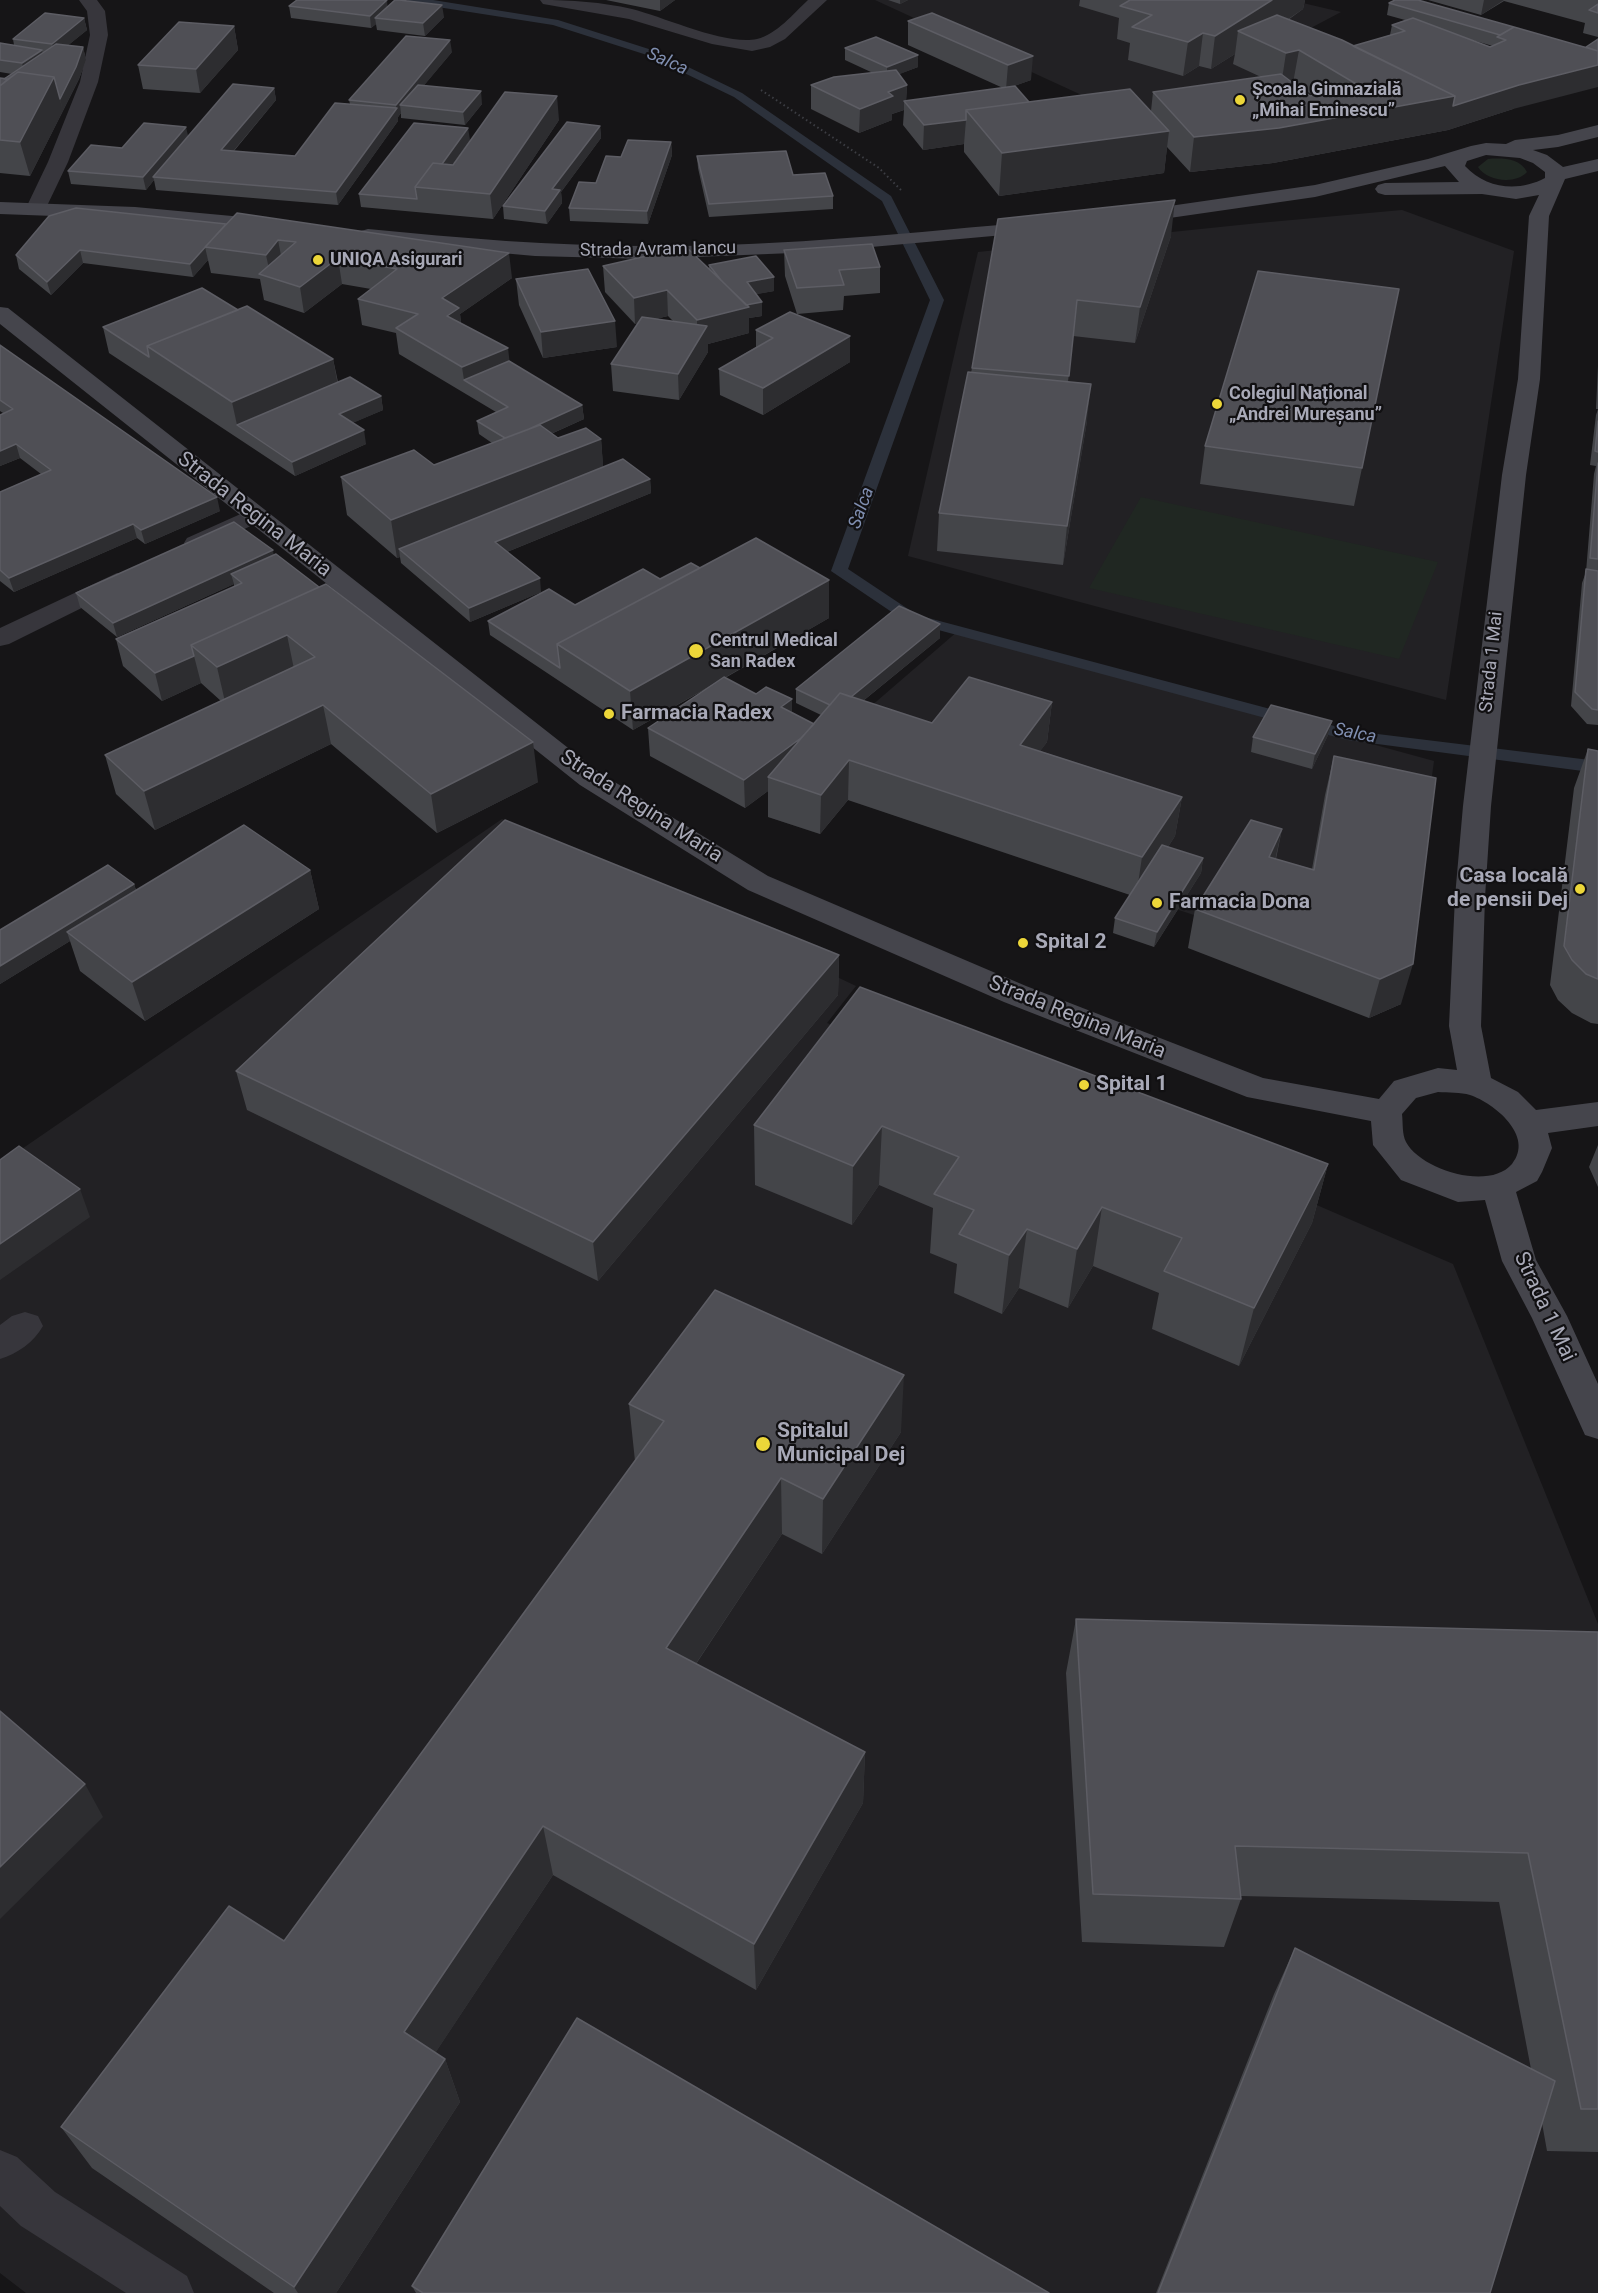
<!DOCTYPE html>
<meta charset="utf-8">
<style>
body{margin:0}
canvas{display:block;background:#161517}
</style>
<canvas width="1598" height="2293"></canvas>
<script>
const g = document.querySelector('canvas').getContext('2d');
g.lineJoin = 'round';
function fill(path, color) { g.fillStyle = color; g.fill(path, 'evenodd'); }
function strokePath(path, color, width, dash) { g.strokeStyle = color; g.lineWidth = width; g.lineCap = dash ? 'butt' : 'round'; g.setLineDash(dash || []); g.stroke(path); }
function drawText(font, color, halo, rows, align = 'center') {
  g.font = font + ' Roboto,sans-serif'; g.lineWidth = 4.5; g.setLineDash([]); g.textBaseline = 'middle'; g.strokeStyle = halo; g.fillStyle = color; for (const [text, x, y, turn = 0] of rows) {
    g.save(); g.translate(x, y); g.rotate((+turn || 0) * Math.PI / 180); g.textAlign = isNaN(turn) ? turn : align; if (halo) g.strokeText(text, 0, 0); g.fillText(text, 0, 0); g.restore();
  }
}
fill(new Path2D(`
 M875,0H1290L1341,12L1273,48L1336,73L1448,130L1273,163L1190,172L1149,126Z
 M1402,210L1514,251L1446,700L908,556L978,252L1259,223Z
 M958,631L1434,761L1401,1004L1369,1018L1206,919L848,800L820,834L768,817L840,733Z
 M502,819L856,986L827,1023L1312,1203L1453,1264L1598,1624V2293H26L0,2273V1164Z`), '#222124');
fill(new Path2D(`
 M1488,159C1502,158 1520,158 1527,172C1515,185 1487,181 1478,167Z
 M1141,497L1438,562L1399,659L1089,588Z`), '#202722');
fill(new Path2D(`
 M407,0H433L558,20L655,51L742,93L891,196L944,300L848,569L917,615L1353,731L1598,761V773L1347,740L905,621L831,571L930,300L882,201L734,97L647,55L553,25L412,3Z`), '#2c313b');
strokePath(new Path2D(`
 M761,90L879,168L903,192`), '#3c3d43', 2, [1.5, 3]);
fill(new Path2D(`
 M254,508L263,510L266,515L263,520L205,548L196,550L187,548L184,543L187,538Z
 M117,573L126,576L130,581L126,586L9,644L0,646V628Z
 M25,1312L38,1316L43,1326C34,1342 17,1354 0,1359V1325L12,1316Z
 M0,2150L17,2157L55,2192L187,2276L194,2293H126L21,2226L0,2206Z`), '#37363c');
fill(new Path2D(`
 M79,0H97L105,11L108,35L98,82L68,162L46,208L43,212H29L26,208L48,162L80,82L90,35L87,11Z
 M540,0C572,0 601,2 632,9C664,17 726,46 757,39C777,34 793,14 808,0H827L785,39L770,47L752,51L712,44L629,19L549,5L543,4Z`), '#37363c');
fill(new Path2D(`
 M1598,125V137L1558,147L1533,150L1547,155L1563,167L1598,159V171L1565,179L1549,216L1540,379L1526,475L1491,806L1485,897L1481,1026L1491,1078L1518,1092L1536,1110L1598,1102V1126L1548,1133L1552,1148L1542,1172L1537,1181L1516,1192L1536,1260L1567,1316L1598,1384V1439L1585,1435L1532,1318L1502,1261L1485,1200L1458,1202L1401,1180L1373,1145L1371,1121L1247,1097L1004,1002L748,890L580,785L0,324V307L8,308L600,773L768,876L1026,986L1263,1078L1379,1099L1394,1081L1438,1068L1457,1070L1449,1026L1455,897L1463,806L1502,475L1518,379L1529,216L1539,195L1516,199L1482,194L1385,195L1378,193L1375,189L1378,185L1385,183L1459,182L1445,166L1315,197L1128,224L1121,222L1118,218L1121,214L1128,212L1315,185L1428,159L1471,146L1486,143L1506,144L1515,140L1558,135ZM1486,155L1520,158L1533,163L1545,172V178C1519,192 1486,189 1465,166L1467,161ZM1438,1092C1448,1093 1461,1092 1470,1095C1494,1103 1535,1136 1512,1164C1489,1191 1421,1170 1406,1142C1402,1135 1403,1122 1402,1114L1416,1098Z
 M0,202L135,207L275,220L282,222L285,226L282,230L275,232L135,219L0,214Z
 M1041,221L1048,223L1051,227L1048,231L816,252L648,259L535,256L368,241L361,239L358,235L361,231L368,229C460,238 552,246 645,246C778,247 910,233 1041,221Z`), '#45454c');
fill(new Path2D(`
 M606,0H675L660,11Z
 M888,0H908L900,4Z
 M1080,0H1305L1303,9L1288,20L1353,46L1390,35L1392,25L1405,20L1387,15L1389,3L1586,47L1513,109L1448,130L1273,163L1190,172L1167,147L1164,173L999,196L964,152V144L923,150L903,125L904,110L892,114V120L859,133L811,109V85L873,73L845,60V48L918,55V67L899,74L907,85L906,101L1003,88L908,45V21L932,13L1031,80L1014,86L1029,102L1151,111L1153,92L1261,77L1233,64L1235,54L1211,69L1199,66L1183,76L1128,60L1130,43L1117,39L1119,18L1079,6ZM1468,39L1493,46L1490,47ZM1293,83L1313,95L1310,96Z
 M1428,0H1598V37L1583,33L1585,23L1504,1L1481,15Z
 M289,6H387L444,17L425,36L377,30L376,24L371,28L291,18Z
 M84,18L87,30L67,46L83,47L86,60L79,79L30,176L0,173V78L4,79L12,74L0,72V43L14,45L13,39Z
 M234,26L238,50L200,93L143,89L138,65Z
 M452,52L424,85L482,104L465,125L401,118V113L398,117V121L338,205L156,190L154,180L146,190L71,184L68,171L122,148L188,136L274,88L276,100L234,151L295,156L350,104L349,100Z
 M559,120L493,219L361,207L359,194L470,140L452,165Z
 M600,126L601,138L561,192L562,203L547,224L504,219L503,206Z
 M671,142L672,155L648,224L570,221L569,208L596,183L621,157Z
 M697,156L793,175L833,196V209L709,217L698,168Z
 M226,224V225L512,278L460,314L461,323L509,361L582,405L584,419L551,434L558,438L601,439L603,467L650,479L651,493L507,552L541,592L470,622L401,563L400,557L397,558L347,515L341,477L434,465L492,443L479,434L477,421L496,412L399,354L396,333L362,325L358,299L371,289L342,284L304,313L264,300L260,279L211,273L208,260L193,277L83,263L51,295L19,269L16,255Z
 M1171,236L1135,343L1073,336L1068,382L1087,421L1063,565L937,551L939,513L971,373L972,368Z
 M784,250L880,267V293L844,296L843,310L797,314L785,276Z
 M709,265L774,291L756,294L762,316L749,318V333L708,344V352L679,400L613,391L611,364L638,323L635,324L605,292L603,266L709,269ZM668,316L673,321L655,319Z
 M516,279L617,347L543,358L519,305Z
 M238,310L333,359L338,382L381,396L383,410L352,423L366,444L295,476L109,353L103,327Z
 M756,330L850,336V362L763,415L720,395L719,369L756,347Z
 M0,345L220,511L145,544L137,538L14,592L0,581V492L41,474L20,458L0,466V415L3,413L0,411Z
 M1598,366V725L1587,724L1571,706L1582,583L1586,572L1594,474L1596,466L1590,465L1596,415L1598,409H1596Z
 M1205,446L1362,468L1354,506L1200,484Z
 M274,556L538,782L437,833L331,744L155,830L116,794L105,755L221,701L201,683L162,701L123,666L116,639L234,587V584L117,637L80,607L76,593Z
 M700,568L829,618L725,678L756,694L792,699V712L814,724L821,715L796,703V689L940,624V638L863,701L932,723L1052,702L1047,742L1040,751L1182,797L1175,836L1168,847L1203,858L1201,873L1154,947L1113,933L1115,918L1130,895L848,800L820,834L768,817V791L745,808L650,756L648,728L711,686L633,730L490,635L488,621L575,605Z
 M1332,721L1328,735L1312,769L1251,752L1253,737Z
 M1588,749L1598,751V1024L1591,1023L1572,1013L1558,1000L1550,985L1574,788Z
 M1334,756L1401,1004L1369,1018L1188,948L1195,909L1282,829L1276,859L1312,869L1325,795Z
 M310,870L319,909L145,1021L80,971L70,941L0,984V930L134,884L136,890Z
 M839,955L838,995L598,1281L247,1110L236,1071Z
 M860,987L1328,1164L1312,1223L1239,1366L1152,1329L1159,1293L1093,1266L1068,1308L1019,1288L1002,1314L954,1293L957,1264L930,1253L933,1208L879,1185L852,1225L755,1185L754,1125Z
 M1598,1145V1187L1589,1167Z
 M629,1404L901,1432L822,1554L782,1534L696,1664L865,1752L863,1803L756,1990L553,1875L435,2053L445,2059L460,2102L336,2293H274L92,2168L61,2127L284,1941L635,1461Z
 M1076,1619L1598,1632V2152L1547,2151L1542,2123L1490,2293H1156L1274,1994L1295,1948L1531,2069L1499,1902L1241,1896V1899L1224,1947L1082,1942L1066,1673Z
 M412,2286L1049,2293H416Z`), '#444549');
fill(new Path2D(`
 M387,0L388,12L375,18L376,24L371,28L370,16Z
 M660,0H675L660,11Z
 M900,0H908L900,4Z
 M1272,0H1305L1303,9L1257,40L1238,31L1235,54L1211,69L1215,36Z
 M1484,0H1504L1481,15Z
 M442,5L444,17L425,36L423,23Z
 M84,18L87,30L55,56L52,44Z
 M234,26L238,50L200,93L196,69Z
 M1203,33L1199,66L1183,76L1188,42Z
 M450,40L452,52L407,106L400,105L401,113L398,117V121L338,205L336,192L396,109V105Z
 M83,47L86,60L79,79L63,111L60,99Z
 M42,50L45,62L25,76L22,63Z
 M1299,50L1293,83L1281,86L1286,53Z
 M918,55V67L887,79V67Z
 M1033,56L1031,80L1006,89L1008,65Z
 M1598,65V87L1513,109L1448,130L1273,163L1190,172L1194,137L1519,85Z
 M54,77L63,111L30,176L20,142Z
 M907,85L906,103L904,101V110L892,114V120L859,133L860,109L888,92Z
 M274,88L276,100L224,162L221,150Z
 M481,91L482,104L465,125L463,112Z
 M557,96L559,120L493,219L490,194Z
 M966,120L964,144L923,150L924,125Z
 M600,126L601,138L561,192L562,203L547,224L545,211L552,189Z
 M186,127L189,140L153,177L154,180L146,190L143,177Z
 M468,128L470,140L435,189L425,188Z
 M1169,131L1164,173L999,196L1002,153Z
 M671,142L672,155L648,224L647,211Z
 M1175,200L1171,236L1135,343L1140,307Z
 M226,224L228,237L205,247L208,260L193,277L190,264Z
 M278,240L283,266L271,278L266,255Z
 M80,250L83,263L51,295L47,282Z
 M509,253L512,278L460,314L462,334L451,342L442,298Z
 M338,258L342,284L304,313L300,287Z
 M774,277V291L747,296V282Z
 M667,290L668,316L635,324L634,298Z
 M762,302V316L749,318V333L708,344V352L679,400L678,374L697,342V320L741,306Z
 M615,321L617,347L543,358L541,332Z
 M850,336V362L763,415V388Z
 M508,348L511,374L464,380L462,367Z
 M333,359L340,396L237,425L232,402Z
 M1091,384L1087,421L1063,565L1067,526Z
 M381,396L383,410L341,428L339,414Z
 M582,405L584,419L508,453L507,439Z
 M364,430L366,444L295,476L292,462Z
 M601,439L604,477L399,549L400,557L397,558L391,520Z
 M16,444L20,458L0,466V451Z
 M650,479L651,493L497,556L495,542Z
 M217,497L220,511L145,544L141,530Z
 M133,524L137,538L14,592L9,578Z
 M273,550L275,564L231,574L234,584L117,637L113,623Z
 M540,578L541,592L470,622L469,608Z
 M829,580V618L633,730L630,691Z
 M940,624V638L837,722V708Z
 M287,635L295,674L226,706L217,667Z
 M194,656L201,683L162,701L155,673Z
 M792,699V727L781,707Z
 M1052,702L1047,742L1016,784L1020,745Z
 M323,705L331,744L155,830L144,791Z
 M1332,721L1328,735L1312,769L1315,754Z
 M818,726L768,777V791L745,808L744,780Z
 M533,742L538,782L437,833L431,794Z
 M849,760L848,800L820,834L821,795Z
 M1182,797L1175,836L1136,897L1142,857Z
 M1282,829L1273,869L1269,857Z
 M1203,858L1201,873L1154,947L1157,932Z
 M310,870L319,909L145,1021L132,982Z
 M134,884L138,898L67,932L70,941L0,984V966Z
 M839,955L838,995L598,1281L593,1242Z
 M1413,964L1401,1004L1369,1018L1380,979Z
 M882,1126L879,1185L852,1225L853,1166Z
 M1328,1164L1312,1223L1239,1366L1254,1308Z
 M80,1189L90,1217L0,1280V1244Z
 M1102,1207L1093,1266L1068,1308L1077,1249Z
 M1027,1229L1019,1288L1002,1314L1009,1255Z
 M904,1375L901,1432L822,1554L823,1499Z
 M781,1478L782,1534L671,1701L666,1648Z
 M865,1752L863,1803L756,1990L754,1944Z
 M85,1784L103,1817L0,1919V1867Z
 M543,1826L553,1875L420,2076L404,2032Z
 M445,2059L460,2102L336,2293H298L294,2287Z`), '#2d2d30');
const building = new Path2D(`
 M297,0H387L370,16L289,6Z
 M395,0H399L442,5L423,23L375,18Z
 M1130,0H1272L1215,36L1203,33L1188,42L1132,27L1152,15L1120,6Z
 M1395,0H1418L1514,27L1500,35L1389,3Z
 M1598,4V13L1589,10Z
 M45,13L84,18L52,44L13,39Z
 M932,13L1033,56L1008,65L908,21Z
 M1277,15L1342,40L1455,96L1279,128L1194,137L1153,92L1281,74L1310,96L1358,85L1299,50L1286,53L1238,31Z
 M1413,18L1490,47L1506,40L1497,37L1514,27L1598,51V65L1519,85L1453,106L1455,96L1353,46L1405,31L1392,25Z
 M179,22L234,26L196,69L138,65Z
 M406,36L450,40L396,105L349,100Z
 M876,37L918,55L887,67L845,48Z
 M1598,39V51L1586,47Z
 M0,43L42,50L22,63L0,60Z
 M56,44L83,47L76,67L60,99L54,77L18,72L8,79H4Z
 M896,70L907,85L888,92L893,96L860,109L811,85L834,77Z
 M18,72L54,77L20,142L0,140V86Z
 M0,78L8,79L0,86Z
 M233,84L274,88L221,150L295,156L335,103L397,108L336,192L153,177Z
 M418,85L481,91L463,112L400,105Z
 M1015,86L1029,102L966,110V120L924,125L904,101Z
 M1130,89L1169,131L1002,153L966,110Z
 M505,92L557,96L490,194L415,187L433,163L453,165Z
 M567,122L600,126L552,189L560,190L545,211L503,206Z
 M144,123L186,127L143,177L68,171L91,145L122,148Z
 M414,123L468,128L442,164L433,163L415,187L417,199L359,194Z
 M628,140L671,142L647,211L569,208L579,182L596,183L606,156L621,157Z
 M786,151L793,175L825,173L833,196L709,204L697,156Z
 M1175,200L1140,307L1077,300L1069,376L972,368L998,219Z
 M76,208L226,224L190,264L80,250L47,282L16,255L49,216Z
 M237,213L509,253L442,298L459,308L447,316L508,348L462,367L396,328L418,314L358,299L397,269L338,258L300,287L259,274L296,242L278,240L266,255L205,247Z
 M872,244L880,267L839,270L844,285L797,288L784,250Z
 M686,247L749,307L697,320L667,290L634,298L603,266Z
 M756,256L774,277L747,282L762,302L746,305L721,280L709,265Z
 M588,269L615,321L541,332L516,279Z
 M1258,271L1399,289L1362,468L1205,446Z
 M202,288L238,310L147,346L149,357L103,327Z
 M247,306L333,359L232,402L147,346Z
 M790,312L850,336L763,388L719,369L773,338L756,330Z
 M642,317L707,326L678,374L611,364Z
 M0,345L217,497L141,530L133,524L9,578L0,570V492L51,470L16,444L0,451V415L13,409L0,400Z
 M509,361L582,405L529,429L505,438L477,421L508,407L464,380Z
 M968,372L1091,384L1067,526L939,513Z
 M350,377L381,396L339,414L364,430L292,462L237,425Z
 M1598,421V452L1595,451Z
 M540,425L558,438L586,428L601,439L391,520L341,477L414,450L434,465Z
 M623,459L650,479L495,542L540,578L469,608L399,549Z
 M1598,463V559L1590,558Z
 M234,522L273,550L113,623L76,593Z
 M756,538L829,580L630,691L557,644Z
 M276,554L319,587L191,645L194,656L155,673L116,639L242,583L231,574Z
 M691,563L700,568L557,644L560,668L488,621L549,589L575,605L643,569L660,579Z
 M1586,569L1598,571V710L1592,709L1575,692Z
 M326,584L533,742L431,794L323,705L144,791L105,755L315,657L287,635L217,667L191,645Z
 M899,606L940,624L851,697L840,693L830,705L796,689Z
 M724,677L756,694L766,687L792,699L781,707L814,724L801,738L744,780L648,728Z
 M969,677L1052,702L1020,745L1182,797L1142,857L849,760L821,795L768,777L840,693L932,723Z
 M1271,705L1332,721L1315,754L1253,737Z
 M1588,749L1598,751V979L1586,974L1572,960L1564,946Z
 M1334,756L1436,778L1413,964L1380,979L1195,909L1251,820L1282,829L1269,857L1314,870Z
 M505,820L839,955L593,1242L236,1071Z
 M244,825L310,870L132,982L67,932Z
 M1162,845L1203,858L1157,932L1115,918Z
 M108,865L134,884L0,966V930Z
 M860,987L1328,1164L1254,1308L1164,1271L1182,1238L1102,1207L1077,1249L1027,1229L1009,1255L959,1234L974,1210L934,1194L959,1157L882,1126L853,1166L754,1125Z
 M19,1146L80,1189L0,1244V1160Z
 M715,1290L904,1375L823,1499L781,1478L666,1648L865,1752L754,1944L543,1826L404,2032L445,2059L294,2287L61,2127L229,1906L284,1941L664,1421L629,1404Z
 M1076,1619L1598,1632V2109H1581L1528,1853L1235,1846L1241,1899L1093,1894Z
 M0,1711L85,1784L0,1867Z
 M1295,1948L1555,2081L1490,2293H1158Z
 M577,2018L1049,2293H423L412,2286Z`);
fill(building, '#4f4f55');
strokePath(building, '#5d5d64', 1.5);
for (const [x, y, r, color] of [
 [1240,100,6,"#ecd639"],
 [318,260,6,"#ecd639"],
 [1217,404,6,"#ecd639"],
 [696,651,8,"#ecd639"],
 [609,714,6,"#ecd639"],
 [1580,889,6,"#ecd639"],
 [1157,903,6,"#ecd639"],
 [1023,943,6,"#ecd639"],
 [1084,1085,6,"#ecd639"],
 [763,1444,8,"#ecd639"]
]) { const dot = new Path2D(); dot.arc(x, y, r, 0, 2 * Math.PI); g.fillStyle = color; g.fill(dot); strokePath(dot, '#111012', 2); }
drawText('italic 18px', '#808fb1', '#111012', [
 ["Salca",667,62,24],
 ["Salca",862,508,-70],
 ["Salca",1355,734,11]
]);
drawText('bold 18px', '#a8a9b7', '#111012', [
 ["Școala Gimnazială",1252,90],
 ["„Mihai Eminescu”",1252,111],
 ["UNIQA Asigurari",330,260],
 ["Colegiul Național",1229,394],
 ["„Andrei Mureșanu”",1229,415],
 ["Centrul Medical",710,641],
 ["San Radex",710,662]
], 'left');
drawText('18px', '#a8a9b7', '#111012', [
 ["Strada Avram Iancu",658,250,-1],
 ["Strada 1 Mai",1492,662,-84]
]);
drawText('21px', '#a8a9b7', '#111012', [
 ["Strada Regina Maria",254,515,38],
 ["Strada Regina Maria",641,807,33],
 ["Strada Regina Maria",1077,1018,22],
 ["Strada 1 Mai",1544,1307,65]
]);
drawText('bold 21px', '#a8a9b7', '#111012', [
 ["Farmacia Radex",621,714],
 ["Casa locală",1568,877,"right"],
 ["de pensii Dej",1568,901,"right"],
 ["Farmacia Dona",1169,903],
 ["Spital 2",1035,943],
 ["Spital 1",1096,1085],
 ["Spitalul",777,1432],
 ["Municipal Dej",777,1456]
], 'left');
</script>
